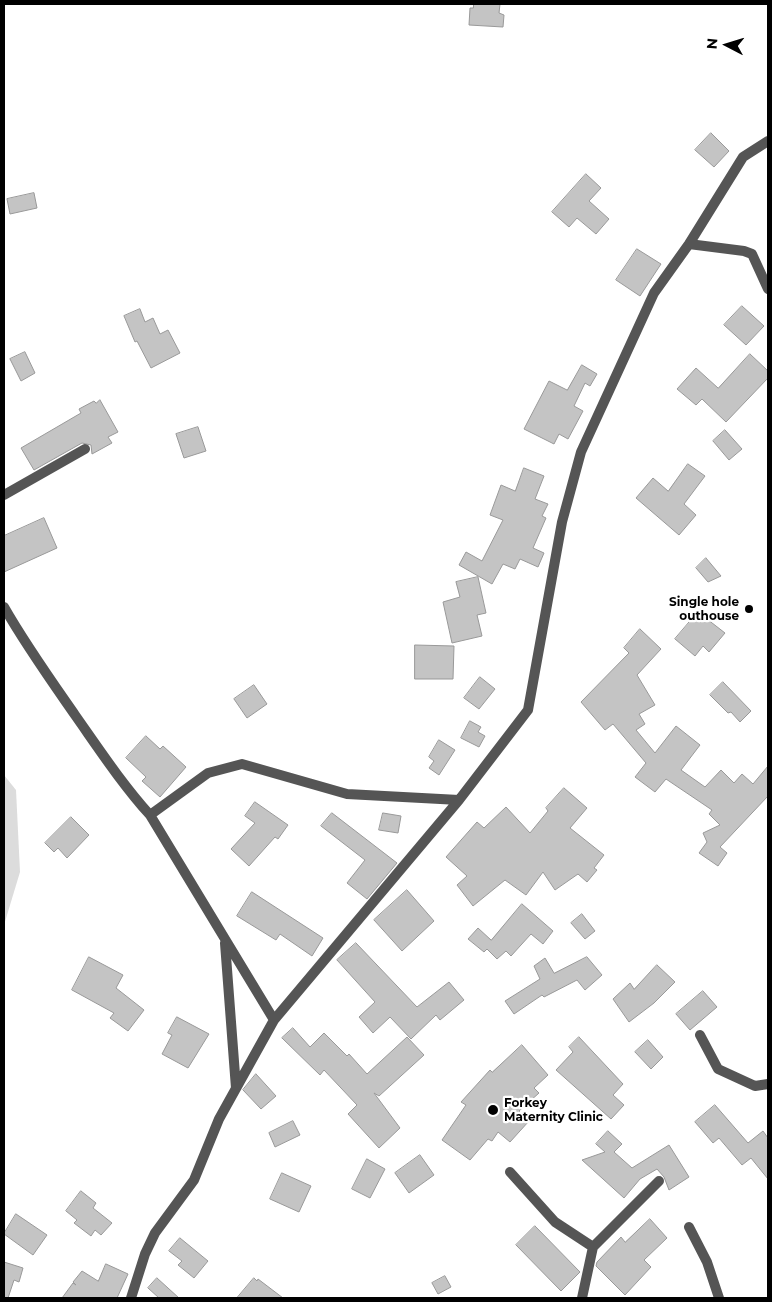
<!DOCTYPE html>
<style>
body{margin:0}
#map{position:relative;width:772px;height:1302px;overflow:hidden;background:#fff;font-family:Montserrat,sans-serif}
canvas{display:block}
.frame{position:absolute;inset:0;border:5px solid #000;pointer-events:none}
.north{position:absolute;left:702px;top:20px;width:50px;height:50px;-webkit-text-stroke:4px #fff;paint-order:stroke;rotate:275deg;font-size:14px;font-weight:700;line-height:20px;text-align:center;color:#000}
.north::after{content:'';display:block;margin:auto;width:18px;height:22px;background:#000;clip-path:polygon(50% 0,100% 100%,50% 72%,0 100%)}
</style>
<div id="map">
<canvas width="772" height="1302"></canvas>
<div class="frame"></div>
<div class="north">N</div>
</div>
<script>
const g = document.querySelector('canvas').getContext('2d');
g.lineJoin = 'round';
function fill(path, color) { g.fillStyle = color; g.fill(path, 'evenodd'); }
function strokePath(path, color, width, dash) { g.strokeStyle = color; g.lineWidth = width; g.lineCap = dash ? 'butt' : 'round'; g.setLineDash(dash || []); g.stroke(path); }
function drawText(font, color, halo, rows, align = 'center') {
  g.font = font + ' Montserrat,sans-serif'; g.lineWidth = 4.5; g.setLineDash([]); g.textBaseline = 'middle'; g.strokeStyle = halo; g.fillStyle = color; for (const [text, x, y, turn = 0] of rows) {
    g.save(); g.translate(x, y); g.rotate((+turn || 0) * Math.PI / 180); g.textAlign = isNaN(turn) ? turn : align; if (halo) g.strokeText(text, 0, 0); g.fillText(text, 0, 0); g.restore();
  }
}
fill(new Path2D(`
 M4,775L16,790L20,872L4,925Z`), '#dcdcdc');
const building = new Path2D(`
 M474,4H500L499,13L504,15L503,27L469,25L470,8H473Z
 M711,133L729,151L714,167L695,150Z
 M586,174L601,188L589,201L609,219L596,234L577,218L569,227L552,212Z
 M34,193L37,208L10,214L7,199Z
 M637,249L661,264L640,296L616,280Z
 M742,306L764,326L746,345L724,325Z
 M140,309L145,322L153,318L160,334L168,330L180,353L151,368L137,341L135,342L124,316Z
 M25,352L35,373L21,381L10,359Z
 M750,354L768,371V378L726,422L702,399L696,405L677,389L696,368L718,388Z
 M582,365L597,374L590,386L585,383L574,406L583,411L568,439L559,434L554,444L524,429L549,381L567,390Z
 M100,400L118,432L108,437L112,443L92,454L91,445L82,443L34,470L21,448L81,413L79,409L94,401L96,403Z
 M198,427L206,451L184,458L176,434Z
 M725,430L742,449L729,460L713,441Z
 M688,464L705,476L684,504L696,515L679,535L636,498L653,478L668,491Z
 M524,468L544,476L535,499L548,504L542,516L546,518L533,548L544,553L538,567L520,559L515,569L503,564L492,584L459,565L466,552L482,561L503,520L490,515L501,485L515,491Z
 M44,518L57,548L4,572V536Z
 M706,558L721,576L708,582L696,568Z
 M478,577L486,613L477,615L482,636L452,643L443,602L460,597L456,582Z
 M698,612L725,633L709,652L703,646L695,656L675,639Z
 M640,629L661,649L637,675L655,705L639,714L645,724L636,730L655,753L676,726L700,745L681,770L705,787L721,770L734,783L742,774L753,784L768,766V796L720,847L727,853L718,866L699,853L707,842L703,833L720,825L709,814L712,810L666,779L655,792L635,777L646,763L613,724L605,730L581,702L629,653L624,648Z
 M415,645L454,646L453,679H415Z
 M480,677L495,689L479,709L464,698Z
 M723,682L751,711L740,722L731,712L728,713L710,695Z
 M254,685L267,704L247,718L234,699Z
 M470,721L481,727L478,732L485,736L479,747L461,738Z
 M146,736L160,749L163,746L186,767L160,797L142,781L146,777L126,758Z
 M439,740L455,750L439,775L429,768L434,761L429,757Z
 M564,788L587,808L570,828L604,855L594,868L597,870L587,882L578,874L555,890L543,872L526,895L505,880L473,906L457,885L467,876L446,857L477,822L484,828L506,807L530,833L548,811L546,808Z
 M255,802L288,825L278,839L275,837L249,866L231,849L255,823L245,816Z
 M332,813L397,863L367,899L347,883L365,860L321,826Z
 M383,813L401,816L398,833L379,830Z
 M71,817L89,835L67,858L58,848L54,852L45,843Z
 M407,890L434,921L402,951L374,920Z
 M252,892L323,938L312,956L280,934L276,940L237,916Z
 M522,904L553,931L543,944L531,934L511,956L506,951L497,959L487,949L484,952L468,939L478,928L491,940Z
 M582,914L595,931L585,939L571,923Z
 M356,943L417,1007L449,982L464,1000L440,1020L436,1015L411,1039L390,1017L373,1033L359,1017L375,1002L337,960Z
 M89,957L123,975L116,988L144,1010L128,1031L110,1018L114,1013L72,990Z
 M587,957L602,975L585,990L577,980L544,997L542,995L514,1014L505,1001L540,979L534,966L545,958L554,973Z
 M657,965L675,982L654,1003L629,1022L613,999L630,983L634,989Z
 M703,991L717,1007L690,1030L676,1014Z
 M177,1017L209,1034L188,1068L162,1054L172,1035L168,1033Z
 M293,1028L310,1047L324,1033L347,1056L349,1054L367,1074L407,1037L424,1055L379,1096L374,1093L400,1128L379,1148L348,1114L357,1105L324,1070L320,1075L282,1038Z
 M579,1037L623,1084L613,1095L624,1105L611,1119L556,1070L573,1052L569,1047Z
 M648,1040L663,1057L651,1069L635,1052Z
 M522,1045L548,1075L534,1088L539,1093L519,1111L529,1121L510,1142L498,1132L492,1141L488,1139L470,1160L442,1140L466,1105L461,1102L490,1070L492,1072Z
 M256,1074L276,1096L261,1109L243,1090Z
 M715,1105L748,1143L763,1131L768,1138V1179L751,1158L742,1165L719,1138L713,1143L695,1122Z
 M293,1121L300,1135L275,1147L269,1133Z
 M608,1131L622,1144L614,1152L632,1168L669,1145L689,1177L669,1190L664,1177L657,1169L640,1179L624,1198L582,1160L605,1152L596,1144Z
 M420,1155L434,1175L409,1193L395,1173Z
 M367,1159L385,1169L370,1198L352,1189Z
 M282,1173L311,1186L299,1212L270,1199Z
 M81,1191L96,1203L93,1208L112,1223L101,1235L95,1230L91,1236L74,1223L77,1220L66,1211Z
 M16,1214L47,1235L33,1255L4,1234Z
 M650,1219L667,1238L644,1260L651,1267L625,1295L596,1266L597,1262L621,1237L625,1242Z
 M535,1226L580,1272L561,1291L516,1245Z
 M180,1238L208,1261L194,1278L178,1265L182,1261L169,1251Z
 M4,1262L23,1268L19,1282L14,1280L8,1298H4Z
 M106,1264L128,1274L117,1298H62L73,1283L76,1285L73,1282L82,1271L98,1281Z
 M445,1276L451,1287L438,1294L432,1283Z
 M157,1278L179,1298H159L148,1288Z
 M254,1278L257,1281L258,1279L283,1298H237Z`);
fill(building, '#c4c4c4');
strokePath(building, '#999', 1);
strokePath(new Path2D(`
 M689,244L744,251L752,254L768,289
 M4,495L85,449
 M4,607C25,644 50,679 75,715C99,749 122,784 150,815L274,1020
 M150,815L208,773L242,764L347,794L459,800
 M225,943L236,1088
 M700,1035L718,1069L755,1086L768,1084
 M510,1172L555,1222L593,1247
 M689,1227L707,1262L719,1298
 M131,1298L145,1254L155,1233L194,1180L219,1119L274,1020L459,800L528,710L562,522L581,452L654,293L689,244L743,157L768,141
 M582,1298L593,1247L659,1181`), '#555', 10);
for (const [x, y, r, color] of [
 [749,609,5,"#000"],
 [493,1110,6,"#000"]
]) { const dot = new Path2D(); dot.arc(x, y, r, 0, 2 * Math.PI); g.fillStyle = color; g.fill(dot); strokePath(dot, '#fff', 2); }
drawText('bold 12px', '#000', '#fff', [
 ["Single hole",739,602],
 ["outhouse",739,616],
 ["Forkey",504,1103,"left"],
 ["Maternity Clinic",504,1117,"left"]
], 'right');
</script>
